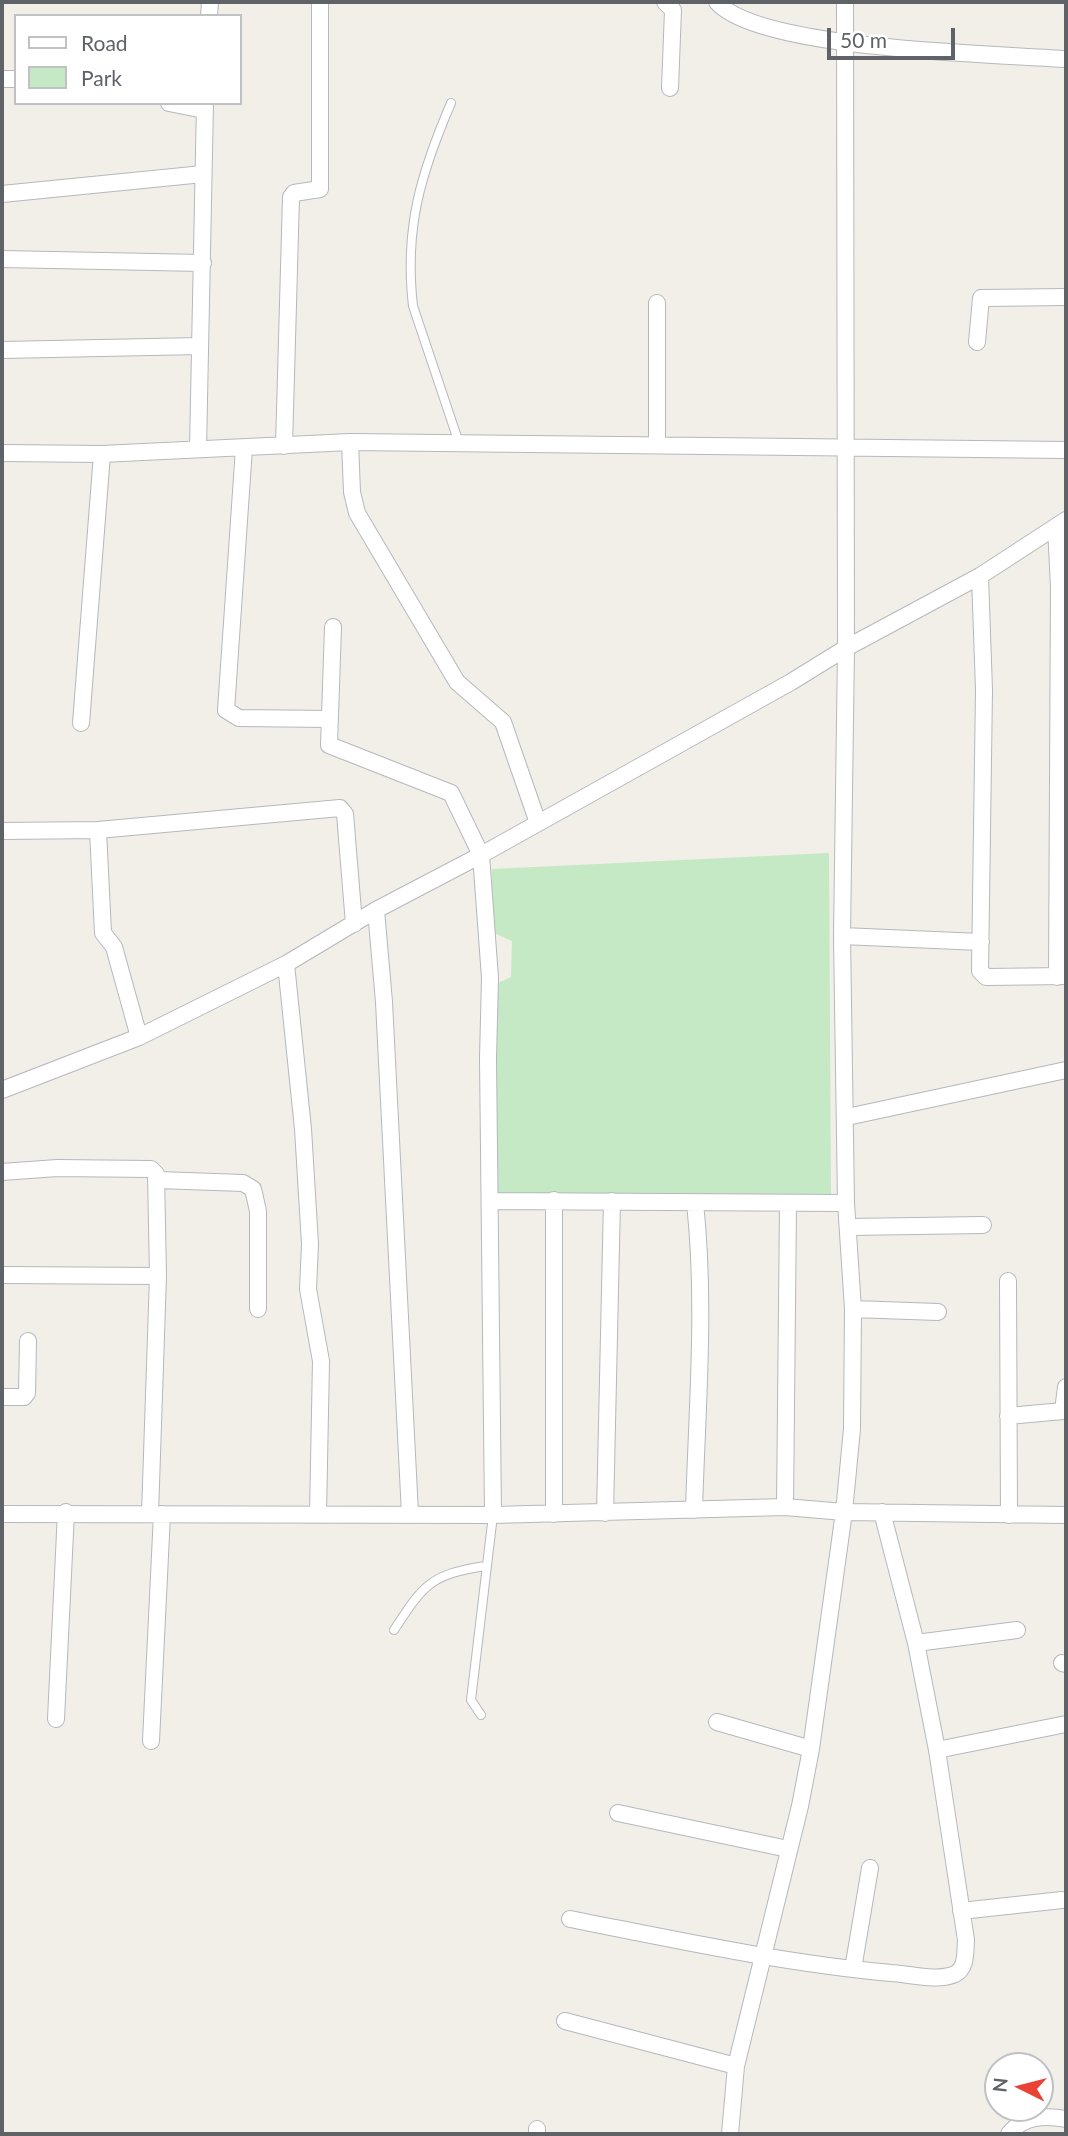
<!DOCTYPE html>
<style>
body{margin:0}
#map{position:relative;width:1068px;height:2136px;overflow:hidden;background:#f1efe8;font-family:Lato,sans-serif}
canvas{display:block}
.frame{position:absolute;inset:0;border:4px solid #5f6368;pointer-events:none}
.legend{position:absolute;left:14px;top:14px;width:228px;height:91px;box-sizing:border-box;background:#fff;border:2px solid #bfc1c3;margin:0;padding:9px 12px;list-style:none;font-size:21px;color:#5f6368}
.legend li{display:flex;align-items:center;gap:14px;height:35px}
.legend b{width:35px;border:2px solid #bfc1c3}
.north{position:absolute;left:984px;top:2052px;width:70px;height:70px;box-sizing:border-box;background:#fff;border:2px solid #bfc1c3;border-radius:50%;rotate:276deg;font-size:19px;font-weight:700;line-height:28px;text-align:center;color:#5f6368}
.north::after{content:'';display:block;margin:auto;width:24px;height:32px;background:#ea4335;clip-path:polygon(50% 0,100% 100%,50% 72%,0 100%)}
.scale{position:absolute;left:827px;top:28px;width:128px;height:32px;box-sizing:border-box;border:4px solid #5f6368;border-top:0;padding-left:9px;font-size:21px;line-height:24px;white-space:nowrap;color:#5f6368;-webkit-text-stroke:5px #fff;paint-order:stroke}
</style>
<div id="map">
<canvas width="1068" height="2136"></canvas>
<div class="frame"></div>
<ul class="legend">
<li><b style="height:9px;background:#fff"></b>Road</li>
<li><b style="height:19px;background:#c5e8c5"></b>Park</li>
</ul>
<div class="north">N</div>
<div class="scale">50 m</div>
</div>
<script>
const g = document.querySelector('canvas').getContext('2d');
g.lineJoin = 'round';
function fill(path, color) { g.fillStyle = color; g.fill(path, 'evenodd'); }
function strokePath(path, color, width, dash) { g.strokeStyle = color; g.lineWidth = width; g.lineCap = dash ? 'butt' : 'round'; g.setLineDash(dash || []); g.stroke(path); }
fill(new Path2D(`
 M829,853L831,1200L494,1195V985L511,977L512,941L490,931L492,869Z`), '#c5e8c5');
const service = new Path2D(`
 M451,103C421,173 404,228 413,306L459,443
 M394,1630C424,1584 431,1574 486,1566
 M481,1715L471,1700L493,1515`);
const minor = new Path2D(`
 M665,2L673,10L670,88
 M717,2C759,50 997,54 1066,59
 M209,16L210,2
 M2,79H16
 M169,103L204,110
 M2,194L203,174
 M2,259L203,263
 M977,342L981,298L1066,297
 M2,350L200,346
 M350,442L352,492L357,513L457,682L503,722L538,823
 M657,443V303
 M284,446L291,197L294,193L320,189V2
 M244,448L226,710L239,718L329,719
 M198,449L205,103
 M2,453L102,454L350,442L1066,450
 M1056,527L1059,587L1057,977
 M980,576L984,690L980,971L986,977L1066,976
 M333,627L329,745L451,793L481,855L490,978L488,1058L493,1515
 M81,723L102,454
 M98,830L103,933L114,947L139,1037
 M2,831L98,830L340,808L345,814L354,924
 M376,910L384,1002L410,1514
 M842,936L981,942
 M286,964L303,1129L310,1244L308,1289L321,1361L318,1514
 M2,1090L139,1037L286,964L376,910L481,855L791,682L846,648L980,576L1066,520
 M847,1117L1066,1070
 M2,1172L57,1168L151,1169L156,1174L158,1276L150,1514
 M158,1180L243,1183L253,1189L258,1211V1309
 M490,1201L846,1203
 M849,1227L983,1225
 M2,1275L158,1276
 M1008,1281L1009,1515
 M853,1309L938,1312
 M2,1397H24L27,1393L28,1341
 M1008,1416L1063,1411L1066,1387
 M785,1507L788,1205
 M694,1510C697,1408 706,1305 695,1203
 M605,1513L612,1201
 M2,1514L493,1515L785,1507L844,1512L1066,1515
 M554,1514V1200
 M916,1643L1017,1630
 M1062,1663L1066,1664
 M56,1719L66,1512
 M717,1722L811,1749
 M151,1741L162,1514
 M937,1750L1066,1724
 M618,1813L788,1849
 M961,1911L1062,1900
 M570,1919C677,1940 782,1963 891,1973C910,1974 937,1982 955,1974C967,1968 965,1951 966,1940L937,1750L916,1643L882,1512
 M853,1969L870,1868
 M565,2021L736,2066
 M537,2129V2134
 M730,2134L736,2066L800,1806L811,1749L844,1512L852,1429L853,1309L846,1203L842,936L846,648L845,2
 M1009,2134C1023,2116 1044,2115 1066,2119`);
strokePath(service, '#b5b8bc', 10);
strokePath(minor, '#b5b8bc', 18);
strokePath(service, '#fff', 8);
strokePath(minor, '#fff', 16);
</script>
